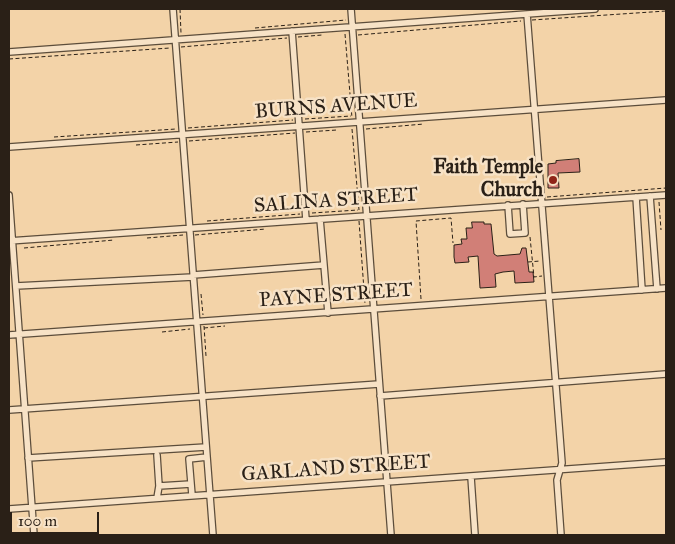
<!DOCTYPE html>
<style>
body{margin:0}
#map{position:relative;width:675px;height:544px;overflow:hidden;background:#f3d3a8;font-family:"IM FELL Great Primer",serif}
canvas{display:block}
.frame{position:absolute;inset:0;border:10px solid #2a2017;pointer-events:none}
.scale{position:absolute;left:10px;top:512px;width:89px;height:22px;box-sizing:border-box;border:2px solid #2a2017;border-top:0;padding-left:6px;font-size:15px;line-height:18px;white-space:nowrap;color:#2a2017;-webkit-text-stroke:4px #f7e2c6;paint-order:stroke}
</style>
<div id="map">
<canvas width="675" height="544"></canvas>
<div class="frame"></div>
<div class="scale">100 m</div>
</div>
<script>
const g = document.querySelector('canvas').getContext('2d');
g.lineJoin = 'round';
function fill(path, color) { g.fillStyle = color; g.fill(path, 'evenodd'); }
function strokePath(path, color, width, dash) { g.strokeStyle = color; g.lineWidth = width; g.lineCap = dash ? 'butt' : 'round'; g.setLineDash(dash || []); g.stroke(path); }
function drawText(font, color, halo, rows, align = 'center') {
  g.font = font + ' "IM FELL Great Primer",serif'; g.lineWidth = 5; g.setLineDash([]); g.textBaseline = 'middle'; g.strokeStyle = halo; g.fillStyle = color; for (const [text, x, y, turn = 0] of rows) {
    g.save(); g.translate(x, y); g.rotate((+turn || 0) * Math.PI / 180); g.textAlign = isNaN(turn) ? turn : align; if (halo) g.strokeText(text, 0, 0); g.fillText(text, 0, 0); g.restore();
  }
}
const building = new Path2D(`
 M579,159L580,172L558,173L559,188H548V164L556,163V161Z
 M472,222H484V224H491L494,254L497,256L520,254L522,248H526L529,272H533L534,282L515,283L514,271L503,272L495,274L496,287L480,288L478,256L468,257L469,262L455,263L454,257V245L462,244L461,239H467L466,228H472Z`);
fill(building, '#d17f77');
strokePath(building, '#2a2017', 1);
const minor = new Path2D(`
 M173,9L213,535
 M351,9L391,535
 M527,14L562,463L557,480L561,535
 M292,31L306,220
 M9,52L595,9
 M9,147L666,100
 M9,195L34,535
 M650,196L657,289
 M636,197L642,290
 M508,205L510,234L525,233L523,204
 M320,219L324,265
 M9,241L666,195
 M193,275L324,265L328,313
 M16,286L193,277
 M9,335L666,288
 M380,396L666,374
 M9,410L379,384
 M157,455L159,486
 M28,458L206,447
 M471,477L475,535
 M192,495L189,459L207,457
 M157,498L159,486L191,484
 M9,509L666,462`);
strokePath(minor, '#5c4d3b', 8);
strokePath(new Path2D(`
 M180,9L181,33
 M532,20L666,11
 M255,28L346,20
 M345,34L352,118
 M358,35L521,21
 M298,37L322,35
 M181,47L287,38
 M9,59L170,48
 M305,119L351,116
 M188,128L293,120
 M352,129L359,210
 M366,129L424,124
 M306,132L337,130
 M54,137L176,129
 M189,141L295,133
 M136,145L178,142
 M547,197L666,188
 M659,202L661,230
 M312,213L358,210
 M207,221L300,214
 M359,221L365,304
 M195,235L266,229
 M530,237L534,277L542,276
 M147,238L183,235
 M24,248L114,240
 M528,262L540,261
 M201,294L203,315
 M421,299L416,221L451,218L453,243
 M204,326L206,356
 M204,328L225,326
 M162,332L190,329`), '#2a2017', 1, [4, 2.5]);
strokePath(minor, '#f7e2c6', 5.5);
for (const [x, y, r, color] of [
 [553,180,5,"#8f2418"]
]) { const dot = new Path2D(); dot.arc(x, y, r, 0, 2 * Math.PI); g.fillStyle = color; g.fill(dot); strokePath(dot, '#f7e2c6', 2); }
drawText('20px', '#2a2017', '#f7e2c6', [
 ["BURNS AVENUE",336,107,-4],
 ["SALINA STREET",336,201,-4],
 ["PAYNE STREET",336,296,-4],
 ["GARLAND STREET",336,469,-4]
]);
drawText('bold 20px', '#2a2017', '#f7e2c6', [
 ["Faith Temple",543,168],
 ["Church",543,191]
], 'right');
</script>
